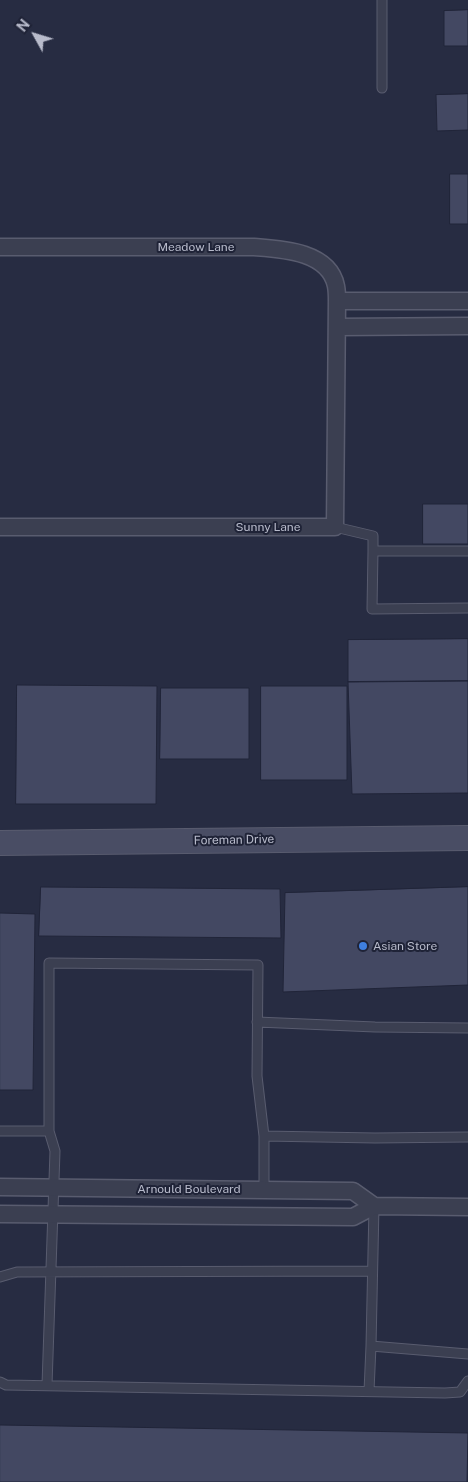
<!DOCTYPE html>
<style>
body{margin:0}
#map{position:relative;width:468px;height:1482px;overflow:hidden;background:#272c42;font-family:"Public Sans",sans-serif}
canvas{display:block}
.north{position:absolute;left:10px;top:10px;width:50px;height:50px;-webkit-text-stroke:4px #1f2337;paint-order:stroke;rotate:309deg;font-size:14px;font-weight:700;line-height:20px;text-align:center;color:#b8bbcb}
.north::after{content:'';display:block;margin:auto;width:18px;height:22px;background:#b8bbcb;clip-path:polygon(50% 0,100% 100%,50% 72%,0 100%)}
</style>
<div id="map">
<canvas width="468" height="1482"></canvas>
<div class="north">N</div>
</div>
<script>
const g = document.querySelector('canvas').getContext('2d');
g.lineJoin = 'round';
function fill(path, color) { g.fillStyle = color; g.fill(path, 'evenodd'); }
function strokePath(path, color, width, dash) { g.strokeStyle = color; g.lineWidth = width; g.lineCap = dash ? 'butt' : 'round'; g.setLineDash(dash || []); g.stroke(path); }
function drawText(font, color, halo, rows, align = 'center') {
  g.font = font + ' "Public Sans",sans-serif'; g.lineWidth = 4; g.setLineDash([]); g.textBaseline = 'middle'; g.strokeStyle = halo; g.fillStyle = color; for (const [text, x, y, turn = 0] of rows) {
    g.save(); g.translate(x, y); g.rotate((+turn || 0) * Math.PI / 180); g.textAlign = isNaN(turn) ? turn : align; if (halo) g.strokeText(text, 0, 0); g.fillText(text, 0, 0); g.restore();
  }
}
const building = new Path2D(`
 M468,10V46H444V11Z
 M468,94V130L437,131L436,95Z
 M450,174H468V224H450Z
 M423,504H468V544H423Z
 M468,639V681L348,682V640Z
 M468,681V793L352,794L348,682Z
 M17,685L157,686L156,804H16Z
 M261,686H347V780H261Z
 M161,688H249V759H160Z
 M41,887L280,889L281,938L39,936Z
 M468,887V985L283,992L285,893Z
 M0,913L35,914L33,1090H0Z
 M0,1425L468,1433L467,1482H0Z`);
fill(building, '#434862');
strokePath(building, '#212539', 1);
const lane = new Path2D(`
 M382,88V0
 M335,527L373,536V551
 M468,551H373L372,609L468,608
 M257,1022L375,1027L468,1028
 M0,1131H49
 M264,1136L375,1138L468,1137
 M374,1206L371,1346L468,1354
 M0,1277L17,1272L372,1271
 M0,1382L6,1385L445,1393L460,1392L468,1381
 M47,1385L55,1151L49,1131V963L258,965L257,1076L264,1136V1189
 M369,1391L371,1346`);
const street = new Path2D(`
 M0,247H254C281,249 329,251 336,286C337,291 337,296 337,301L335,527H0
 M337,301H468
 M337,327L468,326
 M0,1187L353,1191L374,1206
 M0,1214L353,1217L374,1206L468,1207`);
const secondary = new Path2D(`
 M0,843L468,838`);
strokePath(lane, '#595c6f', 11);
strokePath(street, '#595c6f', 19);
strokePath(secondary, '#595c6f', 26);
strokePath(lane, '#3b3f51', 9);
strokePath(street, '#3b3f51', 16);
strokePath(secondary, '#494d64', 24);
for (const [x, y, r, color] of [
 [363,946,5,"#3f7fe0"]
]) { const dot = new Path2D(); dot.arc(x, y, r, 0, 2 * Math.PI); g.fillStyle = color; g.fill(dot); strokePath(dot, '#1f2337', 2); }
drawText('12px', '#b8bbcb', '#1f2337', [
 ["Meadow Lane",196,247],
 ["Sunny Lane",268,527],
 ["Foreman Drive",234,840,-1],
 ["Arnould Boulevard",189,1189]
]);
drawText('12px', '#b8bbcb', '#1f2337', [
 ["Asian Store",373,946]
], 'left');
</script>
